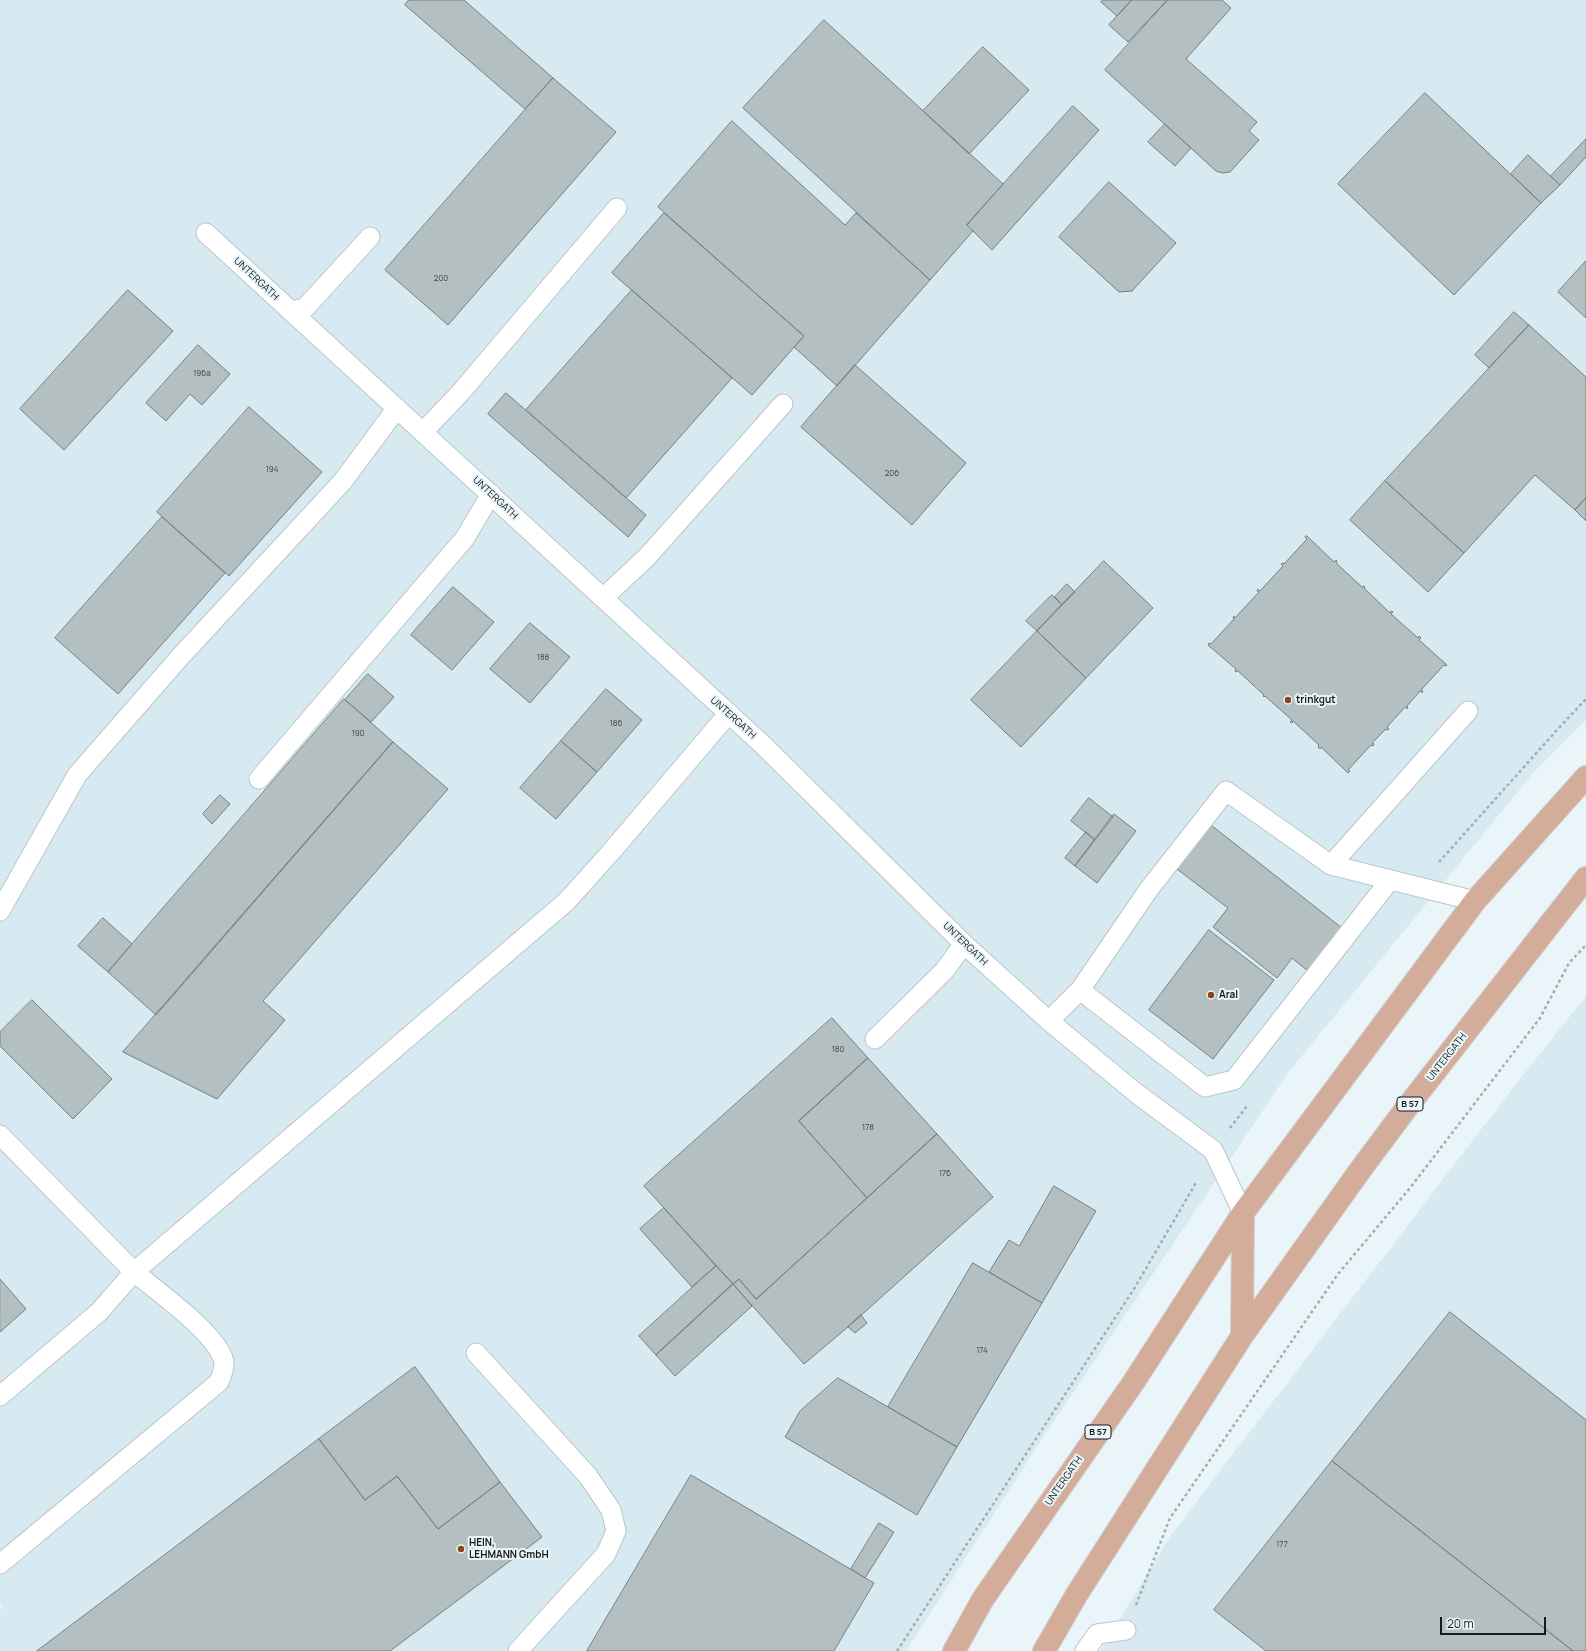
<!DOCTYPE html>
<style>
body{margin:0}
#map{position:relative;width:1586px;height:1651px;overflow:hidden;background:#eaf5f9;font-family:Manrope,sans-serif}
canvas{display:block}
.scale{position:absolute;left:1440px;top:1617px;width:106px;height:18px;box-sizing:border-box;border:2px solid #171b1c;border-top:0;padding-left:5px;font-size:12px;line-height:14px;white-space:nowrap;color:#171b1c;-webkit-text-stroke:3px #eaf5f9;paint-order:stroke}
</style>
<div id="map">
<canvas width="1586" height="1651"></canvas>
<div class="scale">20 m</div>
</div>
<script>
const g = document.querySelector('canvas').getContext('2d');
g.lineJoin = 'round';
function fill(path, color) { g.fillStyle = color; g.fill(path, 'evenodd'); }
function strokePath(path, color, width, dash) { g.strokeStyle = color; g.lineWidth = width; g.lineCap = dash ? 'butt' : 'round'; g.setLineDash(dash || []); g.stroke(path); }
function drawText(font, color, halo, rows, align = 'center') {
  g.font = font + ' Manrope,sans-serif'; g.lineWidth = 4; g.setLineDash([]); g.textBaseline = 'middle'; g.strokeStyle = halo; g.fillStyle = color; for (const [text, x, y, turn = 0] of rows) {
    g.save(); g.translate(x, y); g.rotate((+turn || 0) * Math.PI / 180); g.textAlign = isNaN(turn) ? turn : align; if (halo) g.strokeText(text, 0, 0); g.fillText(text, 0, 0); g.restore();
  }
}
fill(new Path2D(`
 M0,0H1586V720L1534,772L1288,1073L1040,1442L906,1651H0V1610L3,1607L0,1604Z
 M1586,996V1651H1100L1171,1535L1512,1089Z`), '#d7eaf1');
const building = new Path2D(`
 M409,0H464L553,78L525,109L405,5Z
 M1103,0H1132L1117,16L1101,2Z
 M1132,0H1167L1128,42L1109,25Z
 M1168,0H1222L1231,8L1186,59L1257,122L1249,131L1259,140L1230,172L1222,173L1216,171L1105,70Z
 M824,20L1003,184L967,225L973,231L930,280L743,108Z
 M983,47L1029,90L969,154L923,111Z
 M553,78L616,132L448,325L385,270Z
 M1425,93L1541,203L1454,295L1338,184Z
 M1073,106L1099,130L992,250L967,225Z
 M732,121L845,225L856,213L930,280L837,386L794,347L804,336L658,207Z
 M1165,124L1191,148L1175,166L1148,142Z
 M1586,139V157L1560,185L1551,176Z
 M1528,155L1560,185L1541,203L1511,174Z
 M1109,182L1176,243L1132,291L1119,292L1059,237Z
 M664,213L804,336L752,395L612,273Z
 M1586,261V318L1558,292Z
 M128,290L173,331L64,450L20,409Z
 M632,290L732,378L626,498L526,410Z
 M1514,312L1529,325L1489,368L1475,355Z
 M1529,325L1586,377V498L1575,510L1535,475L1464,553L1385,481Z
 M198,345L230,374L202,405L190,394L166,421L146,403Z
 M855,365L966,463L912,525L801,427Z
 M506,393L646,515L628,537L488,414Z
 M249,407L322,472L229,576L157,512Z
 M1385,481L1464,553L1428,592L1350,520Z
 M1586,498V521L1575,510Z
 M162,517L225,573L118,694L55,638Z
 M1307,536L1334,562L1336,560L1337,561L1336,563L1362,587L1364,586L1365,587L1364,588L1390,613L1391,611L1393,612L1391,614L1418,638L1419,636L1421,638L1419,640L1447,665L1446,666L1444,665L1421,690L1423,691L1422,693L1420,691L1407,706L1408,707L1407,709L1405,707L1387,727L1389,729L1387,730L1386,729L1372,743L1374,744L1373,746L1371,745L1348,770L1350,771L1348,773L1321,747L1320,749L1318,747L1319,745L1293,721L1292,723L1290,722L1292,720L1265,696L1264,697L1263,696L1264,695L1238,671L1236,672L1235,671L1236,669L1208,645L1209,643L1211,644L1234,619L1233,618L1234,616L1235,618L1259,592L1257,591L1258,589L1260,591L1283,566L1281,564L1283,563L1284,564L1307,539L1305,537Z
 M1104,561L1153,608L1086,678L1037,631Z
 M1067,584L1075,592L1062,605L1055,597Z
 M453,587L494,622L452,670L411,635Z
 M1052,595L1062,605L1037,631L1026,621Z
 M530,623L570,657L530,703L490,669Z
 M1037,631L1086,678L1021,747L971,700Z
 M368,674L394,697L371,722L345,700Z
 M606,689L642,720L597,772L561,741Z
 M344,699L393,742L156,1015L108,972Z
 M561,741L597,772L556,819L520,788Z
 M393,742L448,789L263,1001L285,1020L217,1099L123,1052Z
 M220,795L230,804L212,824L203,814Z
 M1089,798L1113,817L1095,840L1071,821Z
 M1114,814L1136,831L1097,883L1075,866Z
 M1211,825L1342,928L1308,971L1292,958L1277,978L1213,927L1228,908L1177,869Z
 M1086,832L1095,840L1075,866L1065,858Z
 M103,918L132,944L108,972L78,946Z
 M1209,930L1274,980L1213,1059L1149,1010Z
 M32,1000L112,1079L73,1119L0,1046V1032Z
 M832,1018L868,1058L799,1121L867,1198L756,1299L739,1279L733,1284L644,1186Z
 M868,1058L937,1134L867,1198L799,1121Z
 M937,1134L993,1197L848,1327L804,1364L733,1284L739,1279L756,1299Z
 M1054,1186L1096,1211L1042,1303L989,1272L1009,1240L1019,1246Z
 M664,1208L716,1266L692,1287L640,1229Z
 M973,1263L1042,1303L957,1447L888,1407Z
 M716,1266L733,1284L656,1355L639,1336Z
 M0,1279L26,1309L0,1332Z
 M733,1284L752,1306L675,1376L656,1355Z
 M1450,1312L1586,1420V1651H1573L1332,1461Z
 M861,1315L867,1323L855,1333L848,1327Z
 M415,1367L500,1482L438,1529L397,1476L365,1500L319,1439Z
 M838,1378L957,1447L917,1515L785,1437L800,1411Z
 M319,1439L365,1500L397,1476L438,1529L500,1482L542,1537L390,1651H37Z
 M1332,1461L1573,1651H1266L1214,1610Z
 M691,1475L874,1583L834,1651H587Z
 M879,1523L894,1532L865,1578L851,1569Z`);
fill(building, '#b4bfc2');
strokePath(building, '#778084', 1);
const lane = new Path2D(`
 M206,233L764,746L964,944L1049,1021L1136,1093L1213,1150L1243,1213
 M291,311L305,308L370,237
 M423,432L461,392L617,208
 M603,598L647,557L783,404
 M1468,711L1331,865L1475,901
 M259,779L465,538L491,494
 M0,911L77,775L180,657L343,481L397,408
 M1080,990L1205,1087L1234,1080L1390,880
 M1049,1021L1080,990L1149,889L1226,791L1331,865
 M875,1039L944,971L964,944
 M0,1135L134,1272L99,1312L0,1396
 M476,1353L588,1476L611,1510L616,1531L606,1554L518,1651
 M0,1564L219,1382C222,1374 226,1366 223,1358C213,1331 157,1291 134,1272L567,901L611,852L729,713
 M1085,1651L1097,1634L1126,1630`);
const primary = new Path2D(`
 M1242,1336L1243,1213
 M954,1651L983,1599L1133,1383L1243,1213L1475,901L1586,777
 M1044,1651L1077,1594L1242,1336L1361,1169L1408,1106L1586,878`);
strokePath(lane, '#bbc6c9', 21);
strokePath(primary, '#d1d1d2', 24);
strokePath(new Path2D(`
 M1439,862L1557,730L1586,699
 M1230,1128L1247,1106
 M1136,1605L1170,1518L1338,1274L1410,1188L1540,1018L1569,963L1586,945
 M897,1651L1134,1289L1197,1181`), '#a3acaf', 2.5, [3, 3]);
strokePath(lane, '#fff', 19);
strokePath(primary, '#d3ac9a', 22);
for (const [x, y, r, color] of [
 [1288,700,4,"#8a441f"],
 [1211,995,4,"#8a441f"],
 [461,1549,4,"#8a441f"]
]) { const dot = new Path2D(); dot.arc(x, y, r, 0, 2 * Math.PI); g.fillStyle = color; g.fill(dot); strokePath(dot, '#eaf5f9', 1.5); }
drawText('8px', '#3e4446', null, [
 ["200",441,279],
 ["196a",202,374],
 ["194",272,470],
 ["206",892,474],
 ["188",543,658],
 ["186",616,724],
 ["190",358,734],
 ["180",838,1050],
 ["178",868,1128],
 ["176",945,1174],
 ["174",982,1351],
 ["177",1282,1545]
]);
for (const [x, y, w] of [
 [1410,1104,26],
 [1098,1432,26]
]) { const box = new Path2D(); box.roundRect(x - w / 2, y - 7, w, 14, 3); g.fillStyle = '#eaf5f9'; g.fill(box); strokePath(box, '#171b1c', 1); }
drawText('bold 9px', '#171b1c', null, [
 ["B 57",1410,1104],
 ["B 57",1098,1432]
]);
drawText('10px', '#171b1c', '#eaf5f9', [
 ["UNTERGATH",256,279,43],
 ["UNTERGATH",495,498,43],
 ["UNTERGATH",733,718,42],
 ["UNTERGATH",965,944,44],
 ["UNTERGATH",1447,1057,-52],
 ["UNTERGATH",1064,1481,-55]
]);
drawText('bold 10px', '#171b1c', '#eaf5f9', [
 ["trinkgut",1296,700],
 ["Aral",1219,995],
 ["HEIN,",469,1543],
 ["LEHMANN GmbH",469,1555]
], 'left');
</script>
